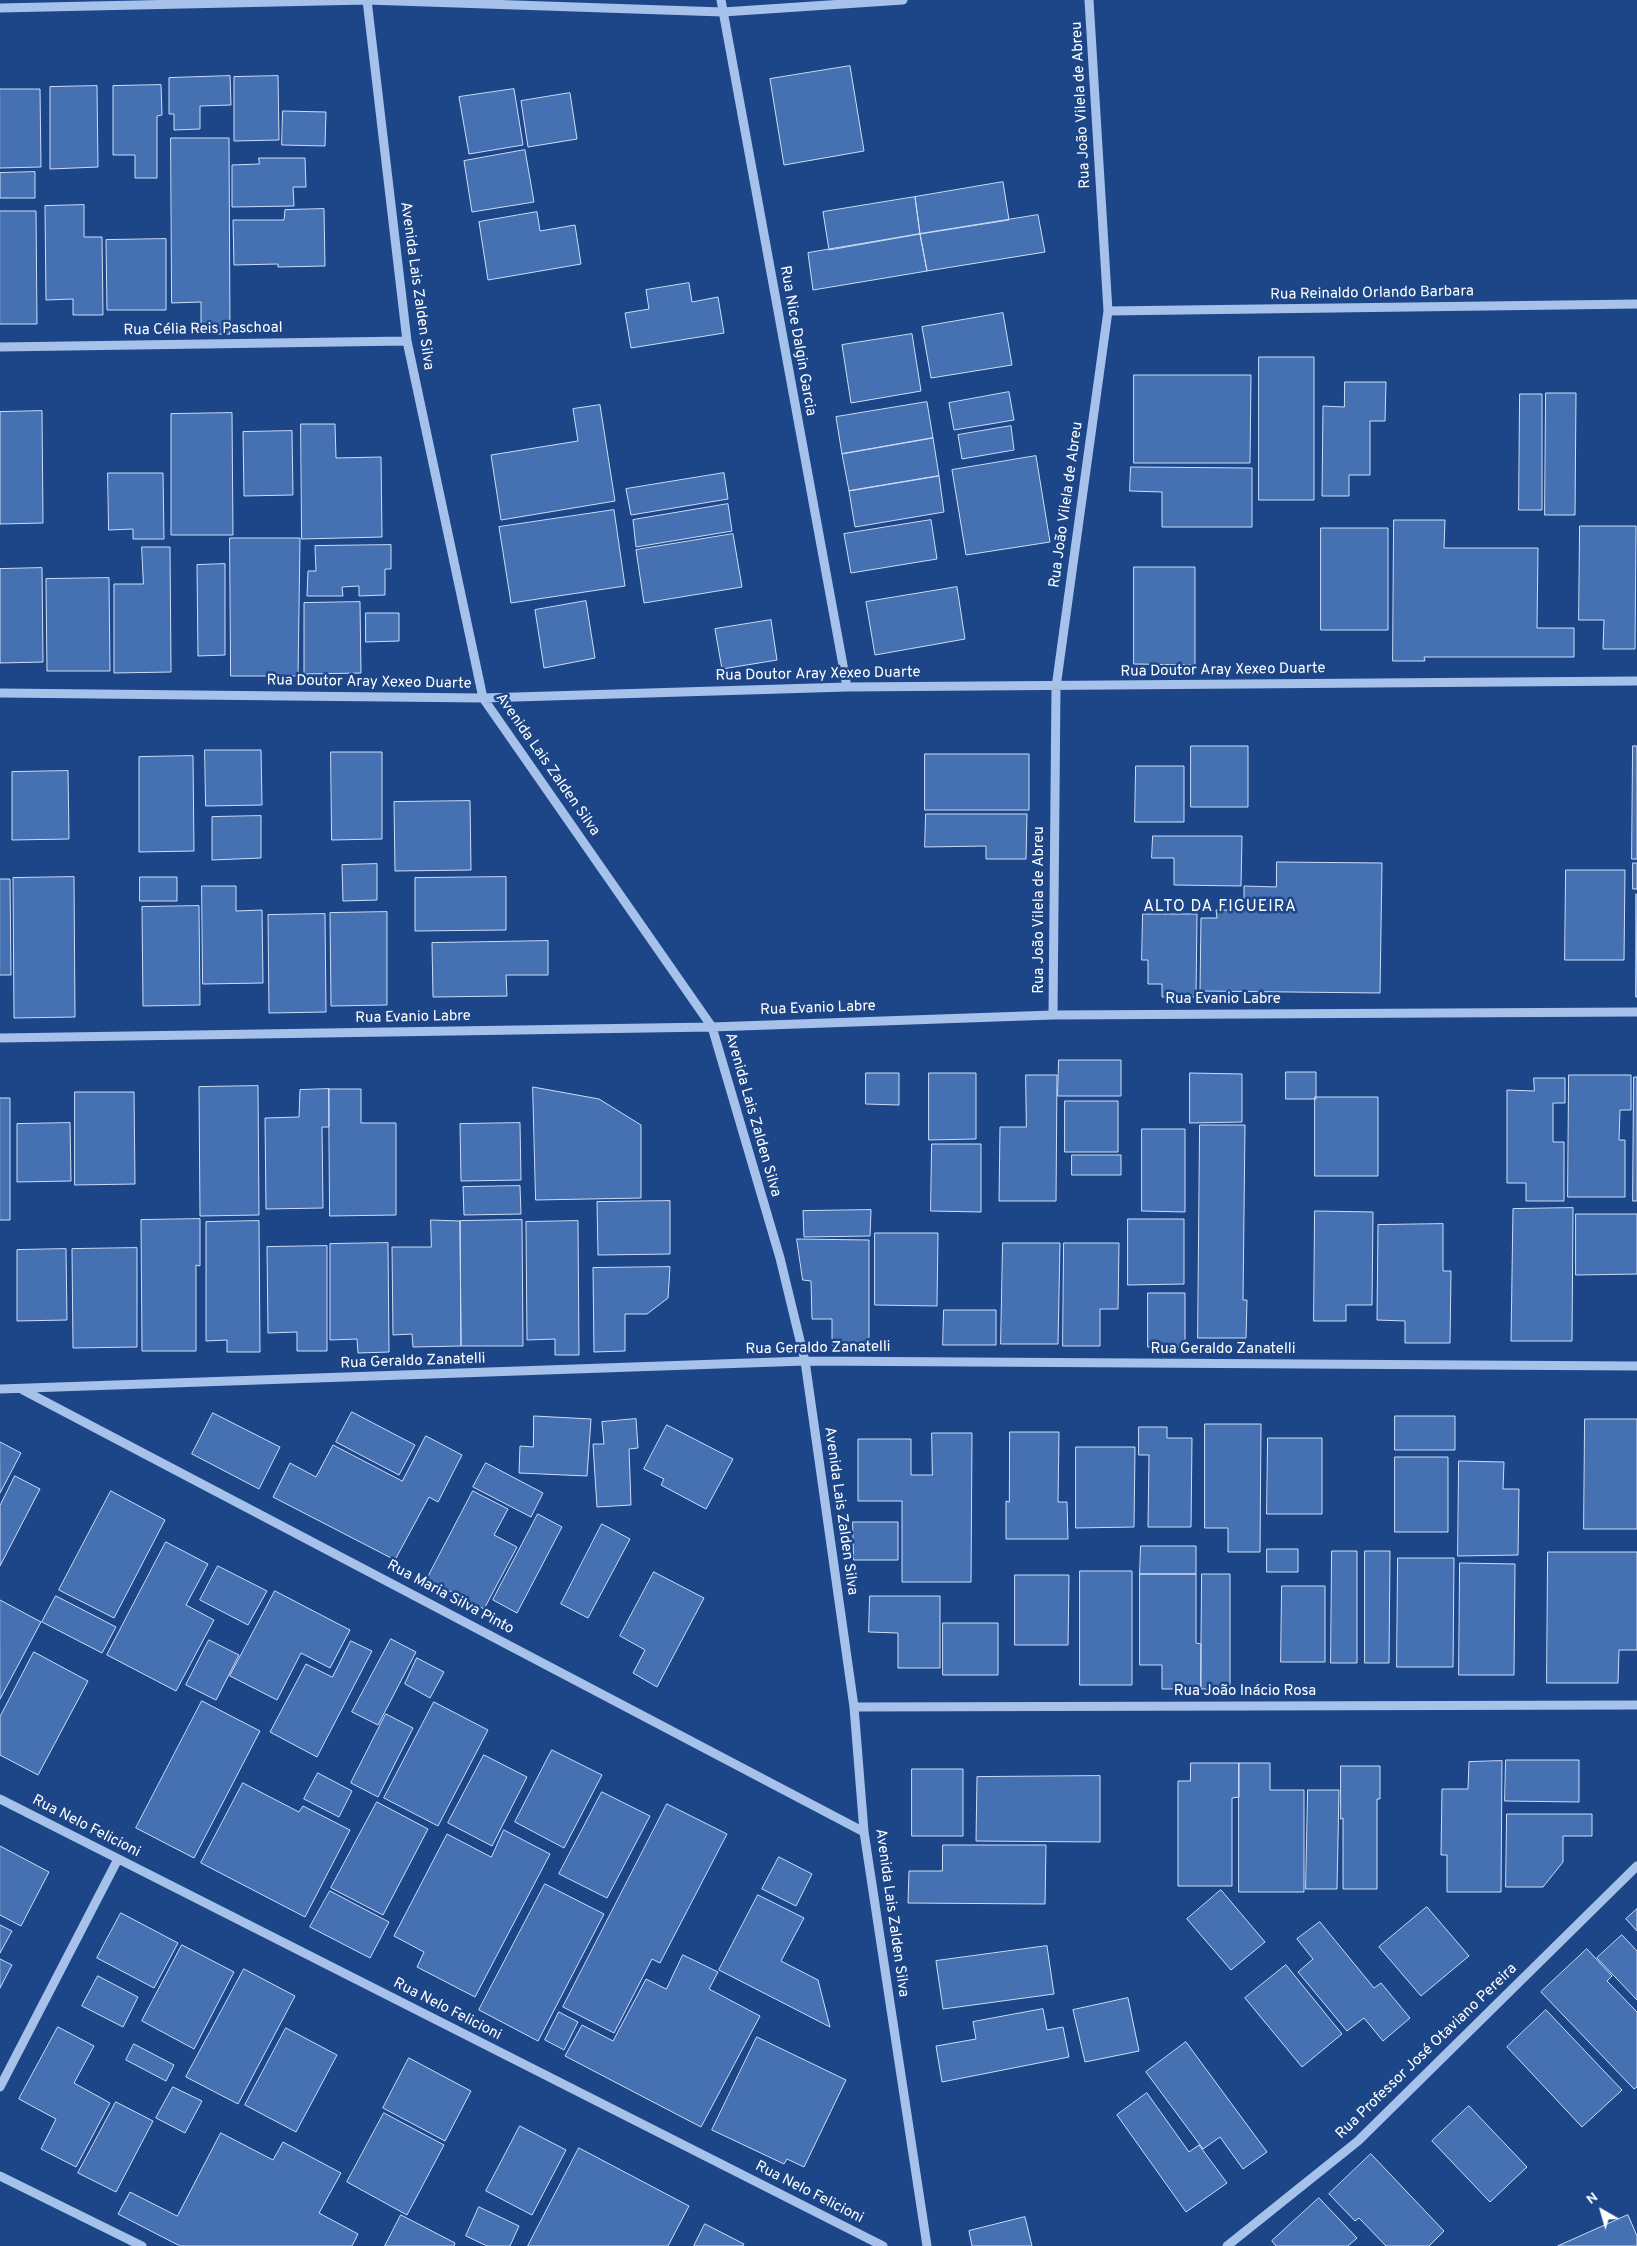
<!DOCTYPE html>
<meta charset="utf-8">
<style>
body{margin:0}
#map{position:relative;width:1637px;height:2246px;overflow:hidden;background:#1d4688;font-family:Overpass,sans-serif}
canvas{display:block}
.north{position:absolute;left:1577px;top:2186px;width:50px;height:50px;-webkit-text-stroke:4px #1d4688;paint-order:stroke;rotate:322deg;font-size:14px;font-weight:700;line-height:20px;text-align:center;color:#fff}
.north::after{content:'';display:block;margin:auto;width:18px;height:22px;background:#fff;clip-path:polygon(50% 0,100% 100%,50% 72%,0 100%)}
</style>
<div id="map">
<canvas width="1637" height="2246"></canvas>
<div class="north">N</div>
</div>
<script>
const g = document.querySelector('canvas').getContext('2d');
g.lineJoin = 'round';
function fill(path, color) { g.fillStyle = color; g.fill(path, 'evenodd'); }
function strokePath(path, color, width, dash) { g.strokeStyle = color; g.lineWidth = width; g.lineCap = dash ? 'butt' : 'round'; g.setLineDash(dash || []); g.stroke(path); }
function drawText(font, color, halo, rows, align = 'center') {
  g.font = font + ' Overpass,sans-serif'; g.lineWidth = 5; g.setLineDash([]); g.textBaseline = 'middle'; g.strokeStyle = halo; g.fillStyle = color; for (const [text, x, y, turn = 0] of rows) {
    g.save(); g.translate(x, y); g.rotate((+turn || 0) * Math.PI / 180); g.textAlign = isNaN(turn) ? turn : align; if (halo) g.strokeText(text, 0, 0); g.fillText(text, 0, 0); g.restore();
  }
}
const building = new Path2D(`
 M850,66L864,151L784,165L770,79Z
 M230,76L231,105L200,106V129L174,130V114H169V78Z
 M278,76L279,140L234,141V77Z
 M161,85L162,115L157,116V178H135V155H113V86Z
 M97,86L98,167L50,169V87Z
 M0,89H40L41,167L0,168Z
 M514,89L523,145L469,154L459,97Z
 M570,93L577,139L528,147L521,101Z
 M283,111L326,112L325,146L282,145Z
 M171,138H229L230,334H201V302L172,303Z
 M525,150L534,202L472,212L464,161Z
 M259,158H305L306,187H293L294,206L232,207V165L259,164Z
 M35,172V198H0V173Z
 M1003,182L1009,220L920,234L915,197Z
 M915,197L920,234L829,250L823,212Z
 M84,205V237H102L103,315H73V299L46,300L45,206Z
 M324,209L325,266L278,267V264L234,265L233,220H284L285,210Z
 M0,211H36L37,324H0Z
 M537,212L540,231L575,225L581,264L488,280L479,222Z
 M1038,215L1045,252L927,271L920,234Z
 M920,234L927,271L813,290L808,253Z
 M166,239V310H107L106,240Z
 M689,283L692,302L718,297L724,333L631,348L625,313L649,309L646,290Z
 M1003,313L1012,365L931,378L922,327Z
 M912,334L921,391L851,403L842,345Z
 M1259,357H1314V500H1259Z
 M1134,375H1251L1250,463H1134Z
 M1345,382H1386L1385,421H1370V475H1349V496H1322L1323,406L1344,407Z
 M1009,392L1014,420L954,430L949,403Z
 M1546,393H1576L1575,515H1545Z
 M1520,394H1542V510H1519Z
 M927,402L933,438L842,454L836,417Z
 M600,405L615,501L501,520L491,455L578,441L573,409Z
 M42,411L43,523L0,524V412Z
 M232,413L233,535H171V414Z
 M301,424H335L336,458L381,457L382,537L302,539Z
 M1011,426L1014,450L962,459L958,435Z
 M292,431L293,495L244,496L243,432Z
 M933,438L939,476L849,491L842,454Z
 M1036,456L1050,542L966,555L952,470Z
 M1131,467L1252,468V527H1162V492L1130,491Z
 M108,473H163L164,539H133V529L109,530Z
 M724,473L728,499L631,515L626,489Z
 M939,476L944,512L855,527L849,491Z
 M728,504L732,531L636,547L633,520Z
 M614,510L625,586L511,603L499,527Z
 M931,520L937,559L851,573L844,534Z
 M1394,520H1445L1444,548H1538L1537,628H1574V657H1424L1425,661H1393Z
 M1580,526H1636L1635,649H1603L1604,620H1579Z
 M1321,528H1388V630H1321Z
 M733,534L742,587L644,603L636,550Z
 M230,538H300L298,676H231Z
 M391,545V569H385V595L359,596V586L342,587L343,596H307L308,571H316L315,546Z
 M142,547H170L171,672L114,673V584H143Z
 M225,564V655L198,656L197,565Z
 M1134,567H1195V665L1134,664Z
 M42,568L43,662L0,663V569Z
 M109,578L110,671H47L46,579Z
 M957,587L965,639L875,655L866,602Z
 M586,601L595,658L544,668L535,610Z
 M360,602L361,673L304,674V603Z
 M366,613H399V641L366,642Z
 M771,620L777,660L722,669L715,629Z
 M1191,746H1248V807H1191Z
 M1633,746H1637V859H1632Z
 M205,750H261L262,805L206,806Z
 M331,752H382V839L332,840Z
 M925,754H1029V810H925Z
 M193,756L194,851L139,852V757Z
 M1136,766H1184V822H1135Z
 M68,771L69,839L12,840V772Z
 M470,801L471,870L395,871L394,802Z
 M926,814H1027L1026,859H986V846L925,847Z
 M261,816V858L212,860V817Z
 M1153,836H1242L1241,886L1174,885V858H1152Z
 M1277,862L1382,863L1380,993L1200,991L1201,918H1217L1216,910H1244V886L1276,887Z
 M1633,863H1637V889H1633Z
 M377,864V900L343,901L342,865Z
 M1566,870H1625L1624,960H1565Z
 M74,877L75,1017L14,1018L13,878Z
 M140,877H177V901H140Z
 M506,877V930L415,931V878Z
 M0,879H10L11,975H0Z
 M202,886H236V911L262,910L263,983L203,984Z
 M1636,894L1637,997H1636Z
 M199,906L200,1005L143,1006L142,907Z
 M387,912V1005L331,1006L330,913Z
 M325,914L326,1012L269,1013L268,915Z
 M1143,914H1197L1196,997H1162V984H1148V960H1142Z
 M548,941V975H506L507,996L433,997L432,943Z
 M1059,1060H1121V1096H1058Z
 M1286,1072H1316V1099H1286Z
 M866,1073H899V1105L866,1104Z
 M929,1073H976V1139L929,1140Z
 M1190,1073L1242,1074V1122L1190,1123Z
 M1026,1075H1057L1056,1201H999L1000,1127H1026Z
 M1569,1075H1631V1110H1620L1619,1140H1625V1197H1568Z
 M1634,1077H1637V1201H1633Z
 M1534,1078H1565V1103H1553V1142H1564V1201H1526V1183H1507V1090L1534,1091Z
 M258,1086L259,1215L200,1216L199,1087Z
 M533,1087L599,1099L641,1125V1198L536,1200Z
 M329,1089V1127H322L323,1208L266,1209L265,1118L299,1117L300,1090Z
 M329,1089H361V1123H396V1215L330,1216Z
 M75,1092H134L135,1184L75,1185Z
 M1315,1097H1378V1176H1315Z
 M0,1098H10V1220H0Z
 M1065,1101H1118V1152H1065Z
 M70,1123L71,1181L17,1182V1124Z
 M520,1123L521,1180L461,1181L460,1124Z
 M1200,1125H1245L1243,1300H1247L1246,1338H1198Z
 M1142,1129H1185V1212L1142,1211Z
 M932,1144H981V1212L931,1211Z
 M1072,1155H1121V1175H1072Z
 M520,1186L521,1214L464,1215L463,1187Z
 M670,1201V1254L598,1255L597,1202Z
 M1573,1208L1572,1341H1511L1513,1209Z
 M871,1210L870,1236L804,1237L803,1211Z
 M1315,1211L1373,1212L1372,1305H1346V1321H1314Z
 M1576,1214H1637V1274L1576,1275Z
 M200,1219V1266L196,1265V1351H142L141,1220Z
 M1128,1219H1184V1284L1128,1285Z
 M431,1220L460,1221L461,1346L413,1347L412,1334L393,1335L392,1247H431Z
 M522,1220L523,1346H461L460,1221Z
 M259,1221L260,1352H227V1340L206,1341V1222Z
 M578,1221L579,1355H555V1339L527,1340L526,1222Z
 M1443,1224V1271H1451L1450,1343H1405V1321L1377,1320L1378,1225Z
 M875,1233H938L937,1306L875,1305Z
 M797,1239L869,1240V1345H832V1319H812L811,1281L803,1280Z
 M388,1243L389,1352L358,1353L357,1339L330,1340V1244Z
 M1003,1243H1060L1058,1344H1001Z
 M1064,1243H1119L1118,1309H1100V1346H1063Z
 M327,1246V1351H297V1332L268,1333L267,1247Z
 M137,1248V1347L73,1348L72,1249Z
 M66,1249L67,1320L17,1321V1250Z
 M670,1267L668,1298L647,1314H625V1351L594,1352L593,1268Z
 M1148,1293H1185V1347H1148Z
 M944,1310H996V1345H943Z
 M352,1412L415,1445L399,1475L336,1442Z
 M213,1413L280,1447L259,1489L192,1454Z
 M534,1416L591,1419L587,1476L519,1473L520,1446L533,1447Z
 M1395,1416H1455V1450H1395Z
 M636,1419L638,1448L629,1449L631,1505L597,1507L593,1444H604L602,1422Z
 M1585,1419H1637V1529H1584Z
 M1205,1424H1261L1260,1552H1228V1528H1205Z
 M667,1425L733,1459L706,1509L661,1485L664,1479L644,1469Z
 M1139,1427H1167V1438H1192L1191,1527H1148L1149,1455H1139Z
 M1010,1432H1059L1058,1502H1067L1068,1539H1006V1501L1009,1502Z
 M932,1433H972L971,1582H902V1501H858V1439H911V1475H932Z
 M426,1436L462,1455L438,1502L429,1497L395,1560L273,1497L290,1463L316,1477L333,1445L402,1481Z
 M1268,1438H1322V1514H1267Z
 M0,1442L21,1453L0,1493Z
 M1076,1447H1135L1134,1527L1076,1528Z
 M1395,1457H1448V1532H1395Z
 M1459,1461L1504,1462L1503,1489H1519L1518,1555L1458,1556Z
 M486,1463L543,1493L531,1517L473,1487Z
 M15,1476L40,1489L0,1566V1506Z
 M111,1491L165,1520L114,1618L59,1590Z
 M473,1491L508,1509L494,1535L517,1547L484,1609L427,1579Z
 M538,1514L562,1527L517,1613L493,1600Z
 M853,1522H898V1560H854Z
 M602,1524L630,1539L588,1618L561,1604Z
 M166,1542L208,1564L186,1605L214,1620L176,1691L107,1655Z
 M1141,1546H1196V1574H1140Z
 M1267,1549H1298V1572H1267Z
 M1332,1551H1357V1663H1331Z
 M1365,1551H1390L1389,1663H1365Z
 M1548,1552H1637V1650H1619L1618,1683H1547Z
 M1398,1558H1454L1453,1667H1397Z
 M1460,1563L1515,1564L1514,1675H1459Z
 M218,1566L267,1591L248,1625L200,1600Z
 M1080,1571H1132V1685H1080Z
 M654,1572L704,1598L657,1687L633,1673L645,1650L620,1636Z
 M1140,1574H1196V1643L1201,1644V1689H1162V1665H1140Z
 M1202,1574H1230V1689H1201Z
 M1015,1575H1069L1068,1645H1015Z
 M1282,1586H1325V1662H1281Z
 M275,1591L350,1630L330,1668L301,1653L277,1700L230,1676Z
 M56,1596L116,1627L102,1653L42,1622Z
 M870,1596H940V1668H898V1633L869,1632Z
 M0,1600L41,1622L0,1699Z
 M943,1623H998V1675H943Z
 M391,1639L416,1652L378,1725L352,1712Z
 M209,1640L239,1655L216,1700L186,1685Z
 M351,1641L372,1651L317,1757L270,1732L306,1664L332,1677Z
 M34,1652L88,1681L38,1775L0,1755V1717Z
 M417,1658L444,1672L430,1698L405,1684Z
 M202,1701L260,1731L194,1858L136,1828Z
 M434,1702L488,1730L438,1826L384,1798Z
 M386,1714L413,1728L378,1797L351,1783Z
 M552,1750L602,1775L564,1848L515,1822Z
 M484,1755L527,1777L492,1846L448,1823Z
 M1506,1760H1579V1802L1505,1801Z
 M1502,1761L1501,1892H1447V1855H1441L1442,1789H1468L1469,1762Z
 M1191,1763H1239V1797L1232,1798V1886H1178V1781H1190Z
 M1239,1763H1270V1790H1304V1892H1239Z
 M1341,1766H1380V1799H1377V1889H1343V1818L1341,1819Z
 M912,1769H963V1836H912Z
 M318,1773L352,1791L339,1817L304,1799Z
 M1100,1776V1842L976,1841L977,1777Z
 M243,1783L299,1812L303,1806L350,1830L305,1917L201,1863Z
 M1308,1790H1339L1337,1889H1306Z
 M602,1792L650,1816L607,1898L559,1874Z
 M377,1802L428,1829L383,1915L331,1888Z
 M667,1804L727,1834L660,1963L652,1959L614,2033L563,2007Z
 M1507,1814H1592V1836H1563V1862L1543,1887H1506Z
 M504,1830L550,1854L475,1997L417,1967L424,1952L394,1936L447,1834L491,1857Z
 M943,1845H1046L1045,1904L908,1903L909,1871H942Z
 M0,1846L49,1872L21,1926L0,1915Z
 M779,1857L812,1874L796,1906L762,1889Z
 M545,1884L604,1914L538,2041L479,2010Z
 M1221,1890L1265,1942L1231,1970L1187,1919Z
 M330,1891L389,1922L370,1958L310,1927Z
 M758,1895L804,1918L781,1961L818,1980L830,2027L719,1970Z
 M1427,1907L1469,1956L1421,1996L1379,1947Z
 M1637,1909V1931L1626,1919Z
 M121,1913L178,1943L154,1988L97,1958Z
 M1320,1922L1374,1988L1381,1983L1410,2018L1383,2041L1364,2018L1347,2031L1298,1972L1313,1959L1297,1939Z
 M0,1925L12,1931L0,1953Z
 M1622,1935L1637,1951V2000L1597,1958Z
 M182,1945L234,1972L194,2049L142,2021Z
 M1047,1946L1054,1994L943,2009L936,1961Z
 M1587,1949L1612,1976L1607,1981L1637,2012V2087L1634,2089L1541,1992Z
 M683,1955L718,1972L709,1989L760,2016L701,2127L565,2056L582,2025L613,2041L646,1979L666,1989Z
 M0,1959L12,1965L0,1988Z
 M1286,1965L1342,2034L1302,2067L1245,1998Z
 M244,1969L295,1996L238,2104L186,2077Z
 M98,1976L138,1997L123,2027L82,2006Z
 M1128,1998L1139,2051L1085,2062L1073,2010Z
 M1043,2009L1047,2030L1063,2027L1069,2057L942,2082L936,2046L976,2039L973,2022Z
 M1546,2010L1622,2090L1582,2127L1507,2047Z
 M559,2012L578,2022L564,2050L545,2040Z
 M58,2027L94,2046L74,2083L110,2103L76,2167L41,2149L56,2119L19,2099Z
 M286,2028L337,2055L296,2132L245,2105Z
 M757,2037L846,2080L804,2167L787,2159L784,2164L712,2130Z
 M1186,2042L1267,2152L1243,2169L1220,2137L1203,2149L1146,2072Z
 M134,2044L174,2065L166,2081L126,2060Z
 M409,2058L471,2091L445,2141L383,2108Z
 M173,2087L202,2101L185,2133L156,2118Z
 M1147,2093L1189,2152L1199,2145L1227,2183L1186,2212L1117,2115Z
 M116,2102L153,2121L116,2192L78,2173Z
 M1469,2106L1527,2167L1490,2202L1432,2141Z
 M384,2113L444,2145L407,2215L347,2182Z
 M520,2126L566,2150L532,2215L486,2191Z
 M221,2133L273,2160L283,2142L341,2173L319,2213L358,2234L352,2246H180L118,2214L130,2192L177,2216Z
 M579,2148L689,2206L668,2246H528Z
 M1371,2154L1444,2231L1429,2246H1386L1359,2218L1355,2221L1329,2194Z
 M1319,2198L1357,2238L1348,2246H1276L1272,2241Z
 M479,2207L519,2226L510,2246H487L466,2236Z
 M401,2215L455,2243L454,2246H385Z
 M1628,2215L1637,2236V2246H1558Z
 M1025,2217L1032,2246H972L969,2231Z
 M705,2224L744,2244L743,2246H694Z`);
fill(building, '#4570b1');
strokePath(building, '#cbddf8', 1);
strokePath(new Path2D(`
 M367,0L407,341L483,698L712,1027L780,1258L805,1361L854,1707L864,1832L927,2246
 M721,0L847,687
 M0,8L367,0L723,12L903,0
 M1108,311L1637,304
 M0,347L407,341
 M0,693L483,698L847,687L1637,681
 M1053,1015L1056,687L1108,311L1089,0
 M0,1038L712,1027L1053,1015L1637,1012
 M0,1389L805,1361L1637,1366
 M23,1390L864,1832
 M854,1707L1637,1705
 M0,1799L883,2246
 M0,2087L118,1859
 M0,2176L142,2246
 M1227,2246L1358,2141L1637,1866`), '#a6c2eb', 9);
drawText('15px', '#fff', '#1d4688', [
 ["Rua João Vilela de Abreu",1082,105,-93],
 ["Avenida Lais Zalden Silva",416,286,82],
 ["Rua Reinaldo Orlando Barbara",1372,294,-1],
 ["Rua Célia Reis Paschoal",203,330,-1],
 ["Rua Nice Dalgin Garcia",797,341,80],
 ["Rua João Vilela de Abreu",1067,505,-82],
 ["Rua Doutor Aray Xexeo Duarte",1223,671,-1],
 ["Rua Doutor Aray Xexeo Duarte",818,675,-1],
 ["Rua Doutor Aray Xexeo Duarte",369,683,1],
 ["Avenida Lais Zalden Silva",547,765,55],
 ["Rua João Vilela de Abreu",1040,910,-90],
 ["Rua Evanio Labre",1223,1000],
 ["Rua Evanio Labre",818,1009,-2],
 ["Rua Evanio Labre",413,1018,-1],
 ["Avenida Lais Zalden Silva",752,1115,74],
 ["Rua Geraldo Zanatelli",818,1349,-1],
 ["Rua Geraldo Zanatelli",1223,1350],
 ["Rua Geraldo Zanatelli",413,1362,-2],
 ["Avenida Lais Zalden Silva",840,1511,82],
 ["Rua Maria Silva Pinto",450,1598,28],
 ["Rua João Inácio Rosa",1245,1692],
 ["Rua Nelo Felicioni",86,1827,27],
 ["Avenida Lais Zalden Silva",891,1913,82],
 ["Rua Nelo Felicioni",447,2010,27],
 ["Rua Professor José Otaviano Pereira",1427,2052,-44],
 ["Rua Nelo Felicioni",809,2193,27]
]);
g.letterSpacing = '1px';
drawText('16px', '#fff', '#1d4688', [
 ["ALTO DA FIGUEIRA",1220,908]
]);
g.letterSpacing = '0px';
</script>
